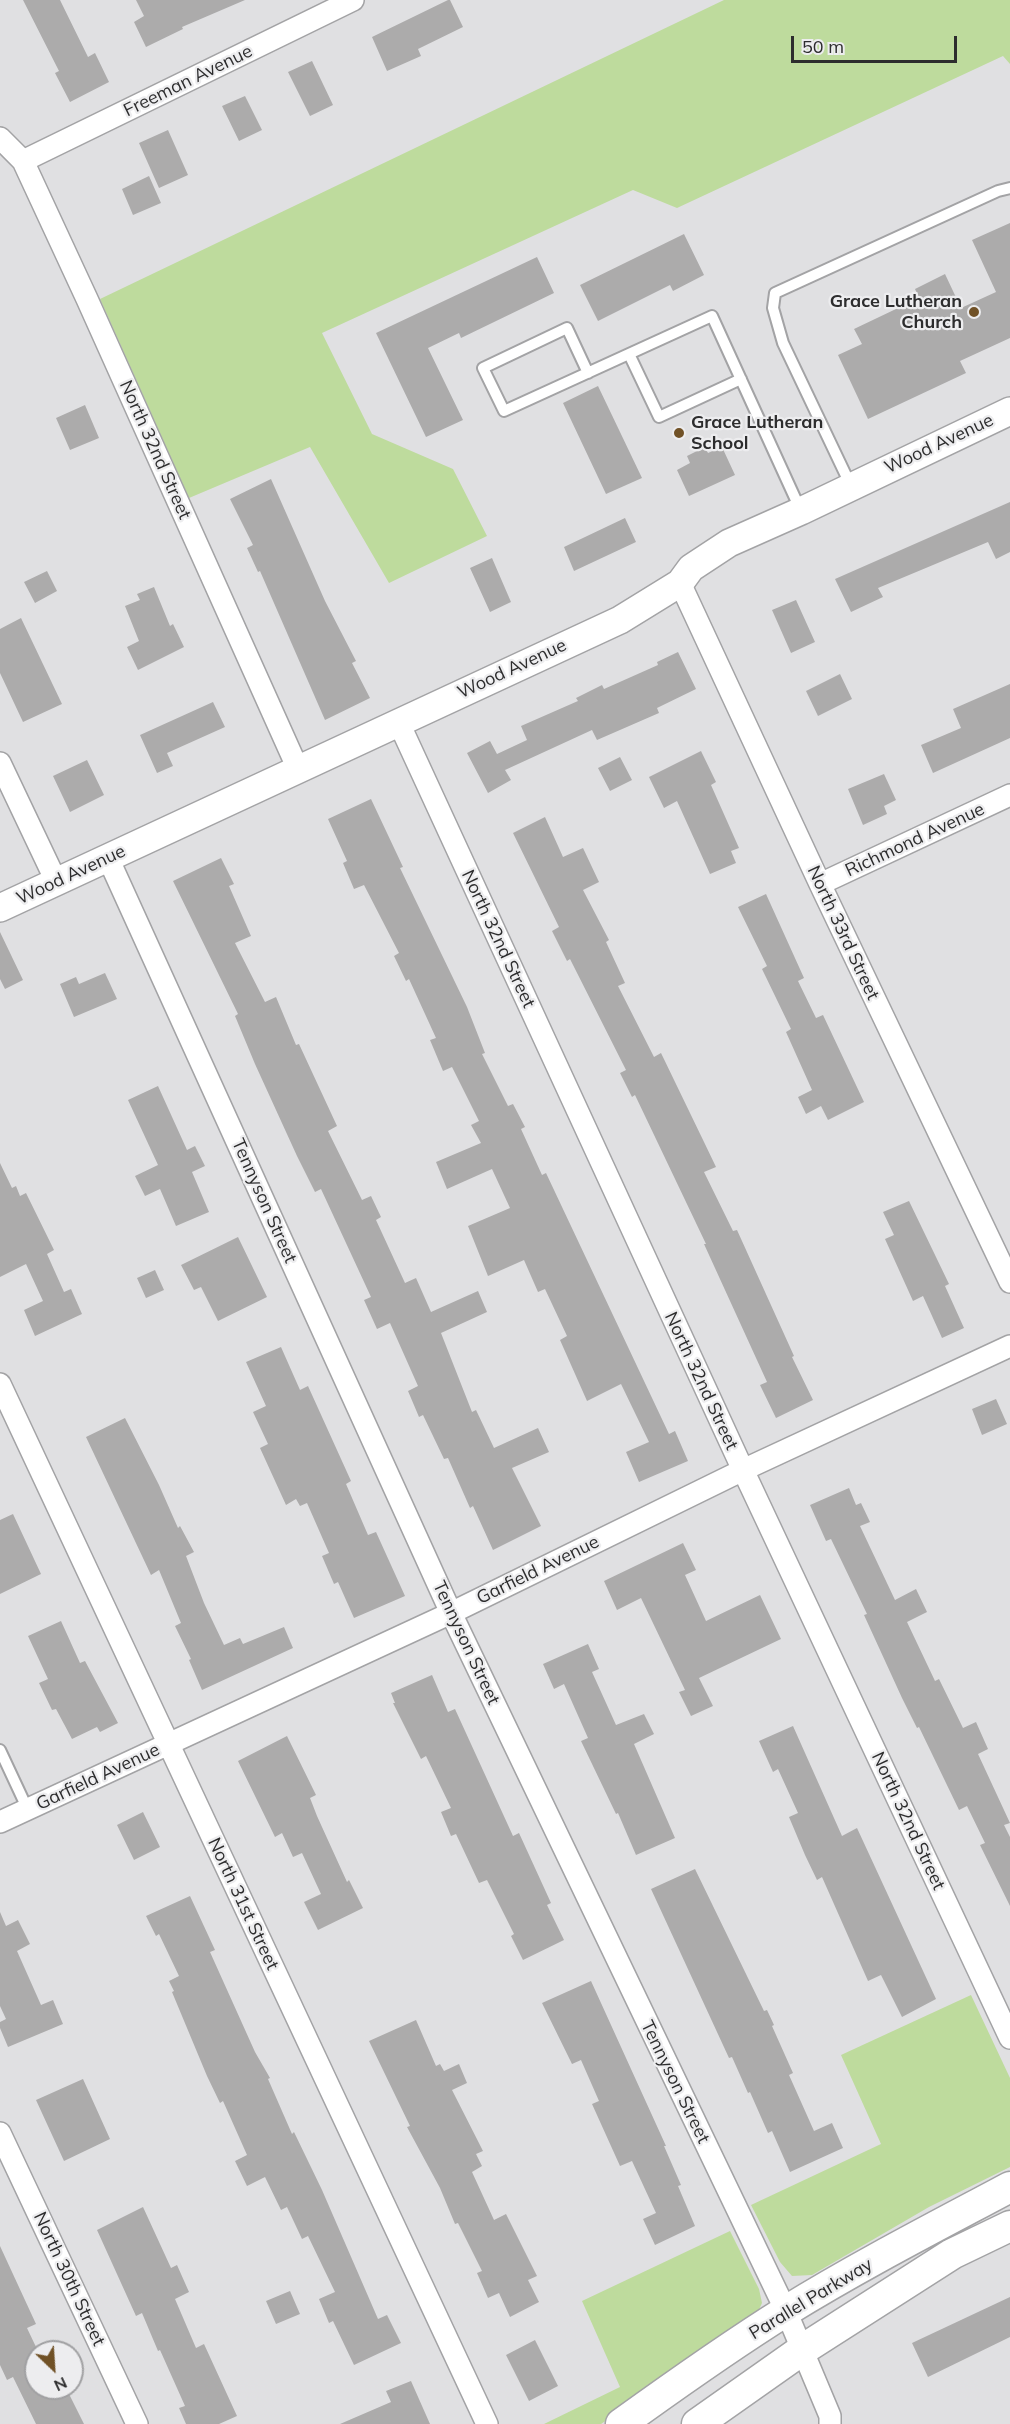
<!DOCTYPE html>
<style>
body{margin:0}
#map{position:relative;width:1010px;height:2424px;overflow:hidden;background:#e0e0e2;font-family:Mulish,sans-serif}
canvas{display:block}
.north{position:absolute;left:24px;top:2340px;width:60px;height:60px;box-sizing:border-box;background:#ededef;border:2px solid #a0a0a2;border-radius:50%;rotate:155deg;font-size:16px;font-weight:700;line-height:24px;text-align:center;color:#2d2d2e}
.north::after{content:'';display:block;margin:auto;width:21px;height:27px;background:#705126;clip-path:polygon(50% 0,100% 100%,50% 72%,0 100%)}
.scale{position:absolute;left:791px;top:36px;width:166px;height:27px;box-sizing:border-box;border:3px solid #2d2d2e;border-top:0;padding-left:8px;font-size:18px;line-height:21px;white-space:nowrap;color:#2d2d2e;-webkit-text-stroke:4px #ededef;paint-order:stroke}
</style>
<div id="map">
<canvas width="1010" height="2424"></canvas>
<div class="north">N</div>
<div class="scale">50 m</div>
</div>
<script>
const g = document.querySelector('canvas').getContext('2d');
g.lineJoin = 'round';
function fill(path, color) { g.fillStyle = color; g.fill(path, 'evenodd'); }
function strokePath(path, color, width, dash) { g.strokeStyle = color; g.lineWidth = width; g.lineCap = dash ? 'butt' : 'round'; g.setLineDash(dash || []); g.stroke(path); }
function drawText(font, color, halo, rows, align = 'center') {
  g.font = font + ' Mulish,sans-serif'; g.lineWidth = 4.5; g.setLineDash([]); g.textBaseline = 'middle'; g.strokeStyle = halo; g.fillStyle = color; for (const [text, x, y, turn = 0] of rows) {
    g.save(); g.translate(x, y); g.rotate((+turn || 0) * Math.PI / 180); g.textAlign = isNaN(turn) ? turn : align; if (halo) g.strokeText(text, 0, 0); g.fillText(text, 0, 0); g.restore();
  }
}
fill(new Path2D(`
 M724,0H1010V64L1003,56L677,208L633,190L322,333L372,434L453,469L487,536L389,583L310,447L189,498L100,299Z
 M971,1995L1010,2078V2167L929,2207L812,2275L792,2276L780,2262L751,2205L881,2144L841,2055Z
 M730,2231L759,2289L762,2303L756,2316L601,2424H544L620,2387L582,2301Z`), '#bedb9d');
fill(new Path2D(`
 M23,0H60L88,57L95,53L109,82L70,102L55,73L59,71Z
 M136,0H245L182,27L183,29L146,47L134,22L144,16Z
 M448,0H450L463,27L418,49L421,56L387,71L372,37Z
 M312,61L333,105L310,116L288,72Z
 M245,96L262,130L239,141L222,106Z
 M168,130L188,175L159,188L139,143Z
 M149,176L161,203L133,215L122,189Z
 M1010,223V338L960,361L966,373L868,419L838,355L862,344L854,329L919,298L915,289L945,274L961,308L996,292L972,240Z
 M684,234L704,275L673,291L670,285L598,321L580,285Z
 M537,257L554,293L461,338L459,333L428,348L463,420L426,437L376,333Z
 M598,386L642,478L606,494L563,403Z
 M85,405L99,438L70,450L56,418Z
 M705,447L708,453L722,447L735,475L689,496L677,470L690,463L687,456Z
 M271,479L325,601L356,661L352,663L370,698L325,720L260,571L258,572L247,548L253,545L230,499Z
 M1010,502V552L996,559L988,542L878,588L883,597L851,612L835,579Z
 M625,518L636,542L574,571L564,547Z
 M492,558L511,602L490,612L470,568Z
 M47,571L57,591L35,603L24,582Z
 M154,587L170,626L173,624L184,647L138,670L127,647L139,641L125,606L140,600L137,594Z
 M796,600L815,642L791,653L772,610Z
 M21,618L62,704L23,722L0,673V629Z
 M678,652L696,689L657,708L659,713L597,740L592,730L505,770L511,780L488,793L467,753L490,741L497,754L527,740L521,726L578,701L576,698L602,685L604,689L658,665L657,662Z
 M840,674L852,699L818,716L806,691Z
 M1010,684V738L933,773L921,745L961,728L953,709Z
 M213,702L225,727L167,753L173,766L157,773L140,735Z
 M701,751L716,782L711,785L739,848L731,851L736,863L710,874L677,801L664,808L649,777Z
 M620,757L632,780L610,791L598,768Z
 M87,760L104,795L70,812L53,776Z
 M884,774L896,800L884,806L887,814L863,825L848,789Z
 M371,799L403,867L400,868L467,1007L485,1053L482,1054L508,1106L513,1104L525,1127L521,1129L542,1175L546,1173L669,1434L675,1431L688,1461L639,1482L626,1452L649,1442L621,1384L587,1401L560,1340L567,1336L545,1289L538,1292L524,1260L488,1276L468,1226L510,1208L492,1169L447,1189L436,1162L481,1143L471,1125L479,1121L452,1067L443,1071L430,1040L436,1038L409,979L406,981L394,956L399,953L364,885L354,889L343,863L347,861L328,819Z
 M545,817L563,857L583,848L599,882L583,890L609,940L606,942L625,983L618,986L654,1057L661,1053L704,1142L716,1167L704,1172L733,1231L737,1230L794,1356L792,1357L813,1400L776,1418L760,1385L767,1382L704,1244H706L635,1095L632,1097L620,1073L626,1070L570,959L567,961L552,931L559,927L513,833Z
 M221,858L234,884L229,886L251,936L235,943L265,1002L276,997L296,1045L299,1044L337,1126L328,1131L362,1200L371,1196L381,1217L376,1220L405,1283L416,1278L431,1312L478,1291L487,1312L441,1333L472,1412L476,1410L494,1448L538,1428L549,1452L512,1468L541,1526L493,1550L473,1506L470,1508L448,1458L444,1459L423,1415L419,1417L408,1391L418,1386L390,1323L377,1329L364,1300L371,1297L321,1189L315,1192L297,1156L255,1064L235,1016L238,1014L173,881Z
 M766,894L804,978L798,981L816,1018L823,1015L864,1102L828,1120L821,1106L806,1114L798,1097L812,1090L786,1032L791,1029L762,969L767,966L738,907Z
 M0,932L23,980L5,989L0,979Z
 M105,973L117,999L74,1017L60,984L76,977L79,984Z
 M158,1086L187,1150L195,1146L205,1166L192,1172L209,1212L176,1226L160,1189L145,1196L135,1176L158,1165L128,1100Z
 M0,1163L12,1188L16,1186L20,1196L26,1193L54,1250L47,1254L64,1292L71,1289L82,1314L35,1336L24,1310L43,1301L26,1264L0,1277Z
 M909,1201L949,1284L945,1286L964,1328L942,1338L923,1296L913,1301L885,1239L894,1235L883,1212Z
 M238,1237L267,1297L218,1321L201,1287L194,1290L181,1265Z
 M155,1270L164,1290L146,1298L137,1278Z
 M281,1347L300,1390L308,1386L351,1481L346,1484L368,1535L376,1532L405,1596L354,1618L338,1582L334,1584L322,1556L329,1553L307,1503L300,1506L296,1499L286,1505L260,1448L268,1444L253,1412L266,1406L246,1362Z
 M996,1399L1007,1424L982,1435L972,1409Z
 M125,1418L159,1485L178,1528L180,1526L194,1552L186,1556L204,1603L224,1645L240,1638L243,1644L284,1627L293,1648L202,1690L189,1660L191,1659L175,1626L181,1623L159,1570L151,1575L86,1437Z
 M849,1488L856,1505L861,1503L870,1522L860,1526L895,1600L916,1589L927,1612L907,1622L935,1681L939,1679L963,1728L976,1722L988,1749L978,1754L1010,1823L1004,1825L1010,1837V1906L980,1845L985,1843L967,1806L959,1810L919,1727L917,1728L902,1698L864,1615L867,1614L831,1539L826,1541L810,1505Z
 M13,1514L41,1574L0,1594V1520Z
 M683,1543L696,1570L685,1575L706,1621L760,1595L781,1639L699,1678L713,1706L691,1716L679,1692L685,1690L641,1598L617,1610L604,1581Z
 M61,1621L80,1663L85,1661L118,1723L100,1732L97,1727L72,1739L56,1709L52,1710L39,1683L48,1679L28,1636Z
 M588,1644L599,1669L592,1672L616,1725L644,1714L654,1734L634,1744L675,1838L636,1855L618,1813L616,1814L581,1741L588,1738L564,1684L554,1689L543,1664Z
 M432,1675L448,1712L455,1709L513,1836L519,1833L551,1903L547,1905L564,1940L523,1960L511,1936L514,1934L487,1880L479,1883L456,1834L451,1836L441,1812L451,1808L426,1756L421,1759L393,1703H395L391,1693Z
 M793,1726L842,1836L857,1828L936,1999L902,2017L881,1975L868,1981L822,1877L817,1880L805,1855L789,1817L798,1813L778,1769L773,1772L759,1741Z
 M287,1736L316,1795L310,1798L317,1816L347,1882L349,1880L363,1908L318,1930L304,1902L321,1894L302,1853L293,1857L282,1833L275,1837L238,1761Z
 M143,1812L160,1847L134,1860L117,1825Z
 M695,1869L764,2011L767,2010L774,2025L772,2026L793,2073L789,2075L814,2131L832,2123L843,2148L790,2172L772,2131L768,2133L750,2092L748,2093L732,2057L729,2058L651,1889Z
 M190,1896L215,1950L210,1952L255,2052L270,2078L268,2079L292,2134L294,2132L322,2190L378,2319L387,2315L401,2343L354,2365L333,2321L329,2323L319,2299L335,2292L308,2236L302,2239L287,2207L281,2210L265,2177L247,2186L235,2161L247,2155L223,2101L220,2103L207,2076L172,1992L174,1991L169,1981L179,1976L159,1934L156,1936L146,1916Z
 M0,1912L6,1926L18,1920L30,1944L17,1951L41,2005L53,2000L63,2024L8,2047L0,2028V2022L6,2019L0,2006Z
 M591,1981L666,2146H664L681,2185L678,2186L695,2226L655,2245L643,2219L656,2213L632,2161L620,2166L592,2104L599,2101L581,2060L572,2064L542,2003Z
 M416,2020L436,2066L440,2064L444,2071L459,2064L467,2083L452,2090L483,2151L476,2154L482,2166L472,2172L494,2220L506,2214L537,2276L528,2280L539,2302L510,2317L499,2293L488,2298L477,2273L482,2271L458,2223L455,2224L440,2188L407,2127L410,2126L369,2041Z
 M83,2079L110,2139L64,2161L36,2100Z
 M143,2207L171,2268L177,2265L189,2292L175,2299L196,2348L204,2344L237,2416L219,2424H186L179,2408L185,2406L160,2350L158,2351L142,2313L136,2316L97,2230Z
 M0,2246L36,2324L27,2328L36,2347V2388H66L84,2424H36L13,2377L7,2380L0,2365Z
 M290,2291L300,2314L276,2324L266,2301Z
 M1010,2297V2337L928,2377L912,2343Z
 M535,2340L558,2386L529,2401L506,2355Z
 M411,2381L430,2424H340L391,2402L386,2391Z`), '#acabab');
const service = new Path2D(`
 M629,354L659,417L741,379
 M588,373L567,328L483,368L504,411L712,316L801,511
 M851,486L783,343L773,308L775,293L998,191L1010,188
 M0,1750L28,1810`);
const minor = new Path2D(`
 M0,138L23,161L87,299L298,769
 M23,161L353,0
 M680,583L820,884L1010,1282
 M398,721L743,1470L1010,2038
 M0,763L56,881
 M108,858L451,1613L786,2311L830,2416V2424
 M820,884L1010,795
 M0,1384L487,2424
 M0,1822L451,1613L743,1470L1010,1346
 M0,2133L137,2424`);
const tertiary = new Path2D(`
 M0,908L620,620L680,583L691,568L729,543L801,511L1010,411`);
const secondary = new Path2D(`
 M621,2424C675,2385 730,2346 786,2311C859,2266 935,2227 1010,2187
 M697,2424L802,2350L952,2254L1010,2226`);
strokePath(service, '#a3a3a5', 14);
strokePath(minor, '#a3a3a5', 24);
strokePath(tertiary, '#a3a3a5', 30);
strokePath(secondary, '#a3a3a5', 33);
strokePath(service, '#fff', 10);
strokePath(minor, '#fff', 21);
strokePath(tertiary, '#fff', 27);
strokePath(secondary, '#fff', 30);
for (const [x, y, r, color] of [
 [974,312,6,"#705126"],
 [679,433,6,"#705126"]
]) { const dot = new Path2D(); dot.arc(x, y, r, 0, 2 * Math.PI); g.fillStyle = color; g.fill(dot); strokePath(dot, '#ededef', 2); }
drawText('18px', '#2d2d2e', '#ededef', [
 ["Freeman Avenue",188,81,-26],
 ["Wood Avenue",939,444,-25],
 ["North 32nd Street",155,450,66],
 ["Wood Avenue",512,669,-25],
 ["Richmond Avenue",915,840,-25],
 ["Wood Avenue",71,875,-25],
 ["North 33rd Street",843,933,65],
 ["North 32nd Street",498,939,65],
 ["Tennyson Street",264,1201,66],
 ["North 32nd Street",701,1381,65],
 ["Garfield Avenue",538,1570,-26],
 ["Tennyson Street",466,1643,65],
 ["Garfield Avenue",98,1777,-25],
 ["North 32nd Street",908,1821,65],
 ["North 31st Street",243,1904,65],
 ["Tennyson Street",675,2082,64],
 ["North 30th Street",69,2279,65],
 ["Parallel Parkway",811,2299,-31]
]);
drawText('bold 18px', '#2d2d2e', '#ededef', [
 ["Grace Lutheran",962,302],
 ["Church",962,323],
 ["Grace Lutheran",691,423,"left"],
 ["School",691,444,"left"]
], 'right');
</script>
